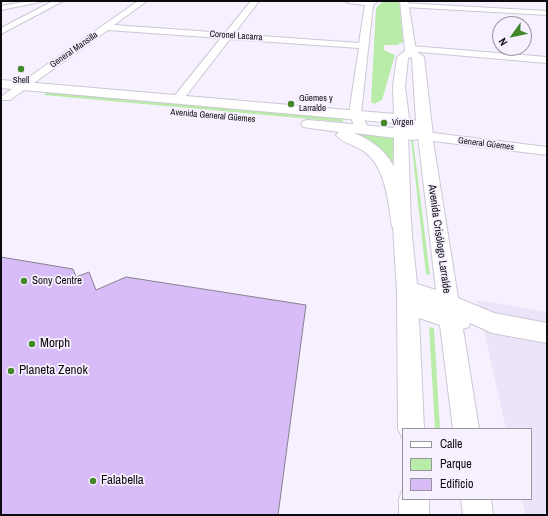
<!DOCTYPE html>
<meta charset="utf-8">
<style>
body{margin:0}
#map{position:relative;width:548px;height:516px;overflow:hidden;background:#f7f1ff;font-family:"Archivo Narrow",sans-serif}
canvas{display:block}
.frame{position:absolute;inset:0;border:2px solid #0d0b0f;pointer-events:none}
.legend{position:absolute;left:402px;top:428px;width:130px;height:72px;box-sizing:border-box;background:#f7f1ff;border:1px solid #99959f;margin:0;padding:5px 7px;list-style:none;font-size:12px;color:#0d0b0f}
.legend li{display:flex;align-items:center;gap:8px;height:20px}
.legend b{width:20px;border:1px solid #99959f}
.north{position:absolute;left:492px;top:16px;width:40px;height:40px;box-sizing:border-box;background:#f7f1ff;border:1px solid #99959f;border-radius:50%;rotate:237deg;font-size:11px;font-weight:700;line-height:16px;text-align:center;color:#0d0b0f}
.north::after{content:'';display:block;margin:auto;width:14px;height:18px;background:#44872a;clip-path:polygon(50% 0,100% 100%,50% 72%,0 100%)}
</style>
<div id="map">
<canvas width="548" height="516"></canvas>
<div class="frame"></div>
<ul class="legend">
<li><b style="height:5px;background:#fff"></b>Calle</li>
<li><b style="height:11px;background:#b8eca8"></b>Parque</li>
<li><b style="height:11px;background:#d7bcf7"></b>Edificio</li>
</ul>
<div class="north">N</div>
</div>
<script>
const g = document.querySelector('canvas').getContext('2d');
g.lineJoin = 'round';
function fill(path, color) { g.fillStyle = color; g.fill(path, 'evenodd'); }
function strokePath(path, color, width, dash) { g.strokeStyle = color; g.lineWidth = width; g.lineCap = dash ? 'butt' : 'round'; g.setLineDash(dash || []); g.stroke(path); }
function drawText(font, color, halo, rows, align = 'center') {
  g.font = font + ' "Archivo Narrow",sans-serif'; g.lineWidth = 3.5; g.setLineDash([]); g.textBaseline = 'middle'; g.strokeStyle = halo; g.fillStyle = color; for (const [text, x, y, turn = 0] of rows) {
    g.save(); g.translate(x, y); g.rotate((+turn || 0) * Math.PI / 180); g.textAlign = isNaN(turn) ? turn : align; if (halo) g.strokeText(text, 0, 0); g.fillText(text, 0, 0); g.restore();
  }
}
fill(new Path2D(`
 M477,300L547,312V515H526L522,499H531V429H506Z`), '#ece4f8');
fill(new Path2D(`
 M383,1H399L403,42L397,45H384V50L395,55L382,100L374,104L371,102L376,8Z
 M46,93L110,96L343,117V122L44,95Z
 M350,133L396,137V184C383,152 384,146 350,133Z
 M411,140H413L430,275L426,274Z
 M429,327L434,328L440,429H435Z`), '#b8eca8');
const building = new Path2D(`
 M1,257L73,269L76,277L89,272L96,290L126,277L306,305L278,515H1Z`);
fill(building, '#d7bcf7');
strokePath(building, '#86818d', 1);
const minor = new Path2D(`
 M29,1H45L1,10V6Z
 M53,1H63L1,34V28Z
 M138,1H147L114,25L225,33L251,1H259L234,34L359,43L365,5L349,3L345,1H378L373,5L361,113L369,130L367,133H357L349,113L359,48L230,39L182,101L178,103L172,99L221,38L108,30L10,100H2V96Z
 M402,3L547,11V15L405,7H402Z
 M411,46L547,57V63L408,51L406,49Z
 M401,130L406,131L408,134L411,226L417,284L436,290L418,136L420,133L425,132L547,147V155L433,141L458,298L494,313L547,323V343L492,333L470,323L469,327L463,329L479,429H453L440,325L419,318L424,429H403V439L398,429L397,292L393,226L394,134L396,131Z
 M403,489V499H429V515H399V499Z
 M461,499H491L493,515H463Z`);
const major = new Path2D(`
 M400,1H408L416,51L424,57L433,136L430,139C424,141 419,138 413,140L354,133C398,150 403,185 412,226L409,231L402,233L395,231L392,226C388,202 386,168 365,152C357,146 342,143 336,135L339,132L303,127L301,124L303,121L308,120L394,128V123L1,88V80L394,114L393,87L397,57L405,51ZM411,57L412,58L416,121L409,118L405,87L408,58Z`);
strokePath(minor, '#ccc7d4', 2);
strokePath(major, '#ccc7d4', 2);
fill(minor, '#fff');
fill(major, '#fff');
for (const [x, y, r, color] of [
 [21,69,4,"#44872a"],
 [291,104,4,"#44872a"],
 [384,123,4,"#44872a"],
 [24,281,4,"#44872a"],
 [32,344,4,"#44872a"],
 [11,371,4,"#44872a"],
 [93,481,4,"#44872a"]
]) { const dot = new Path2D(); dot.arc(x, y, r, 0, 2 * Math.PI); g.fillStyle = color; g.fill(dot); strokePath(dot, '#f7f1ff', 1.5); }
drawText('9px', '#0d0b0f', '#f7f1ff', [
 ["Coronel Lacarra",236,36,4],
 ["General Mansilla",74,50,-35],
 ["Avenida General Güemes",213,116,5],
 ["General Güemes",486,144,7]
]);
drawText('9px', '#0d0b0f', '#f7f1ff', [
 ["Shell",21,81,"center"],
 ["Güemes y",299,99],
 ["Larralde",299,109],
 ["Virgen",392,123]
], 'left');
drawText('11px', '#0d0b0f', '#f7f1ff', [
 ["Avenida Crisólogo Larralde",439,239,82]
]);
drawText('11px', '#0d0b0f', '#f7f1ff', [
 ["Sony Centre",32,281]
], 'left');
drawText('13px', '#0d0b0f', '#f7f1ff', [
 ["Morph",40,344],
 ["Planeta Zenok",19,371],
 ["Falabella",101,481]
], 'left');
</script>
